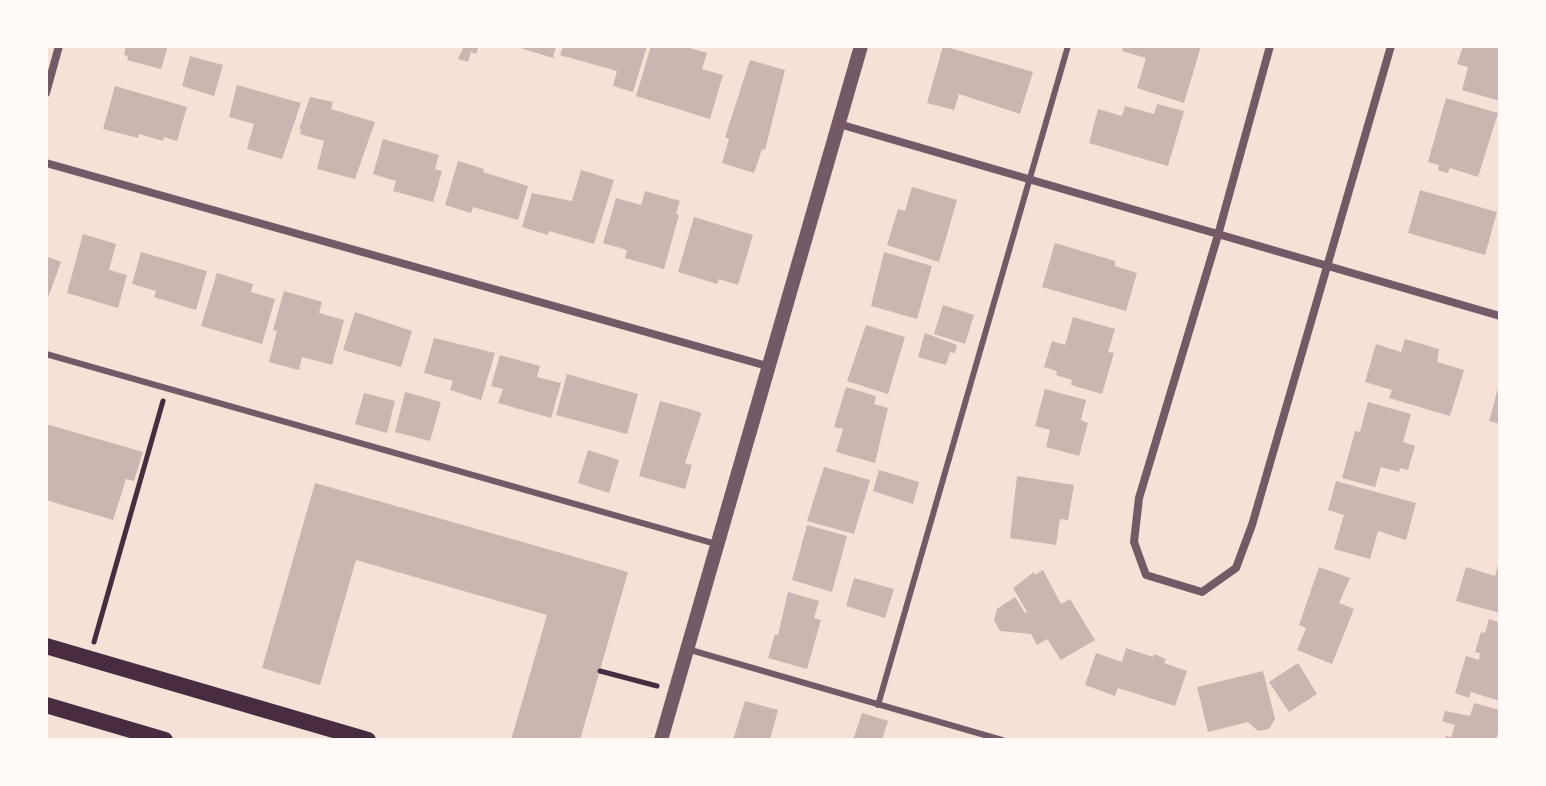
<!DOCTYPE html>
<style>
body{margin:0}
#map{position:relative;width:1546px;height:786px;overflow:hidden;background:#f7e1d7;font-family:Ubuntu,sans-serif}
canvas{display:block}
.frame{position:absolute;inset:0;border:48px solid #fffaf5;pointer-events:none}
</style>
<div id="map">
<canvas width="1546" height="786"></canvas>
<div class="frame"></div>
</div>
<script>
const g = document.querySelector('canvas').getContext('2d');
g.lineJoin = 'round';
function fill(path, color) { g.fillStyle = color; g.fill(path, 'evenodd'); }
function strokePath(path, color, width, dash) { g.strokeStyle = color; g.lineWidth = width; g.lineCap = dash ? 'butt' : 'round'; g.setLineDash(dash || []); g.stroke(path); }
fill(new Path2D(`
 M126,46H168L161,69L127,60L128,56L124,55Z
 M464,46H479L476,54L471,52L468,62L458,59Z
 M514,46H556L553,58Z
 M563,46H647L633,92L613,86L617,71L560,55Z
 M651,46H683L707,53L702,69L723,75L710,119L636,96Z
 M943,46L1033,72L1020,114L959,94L954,110L927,103Z
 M1123,46H1201L1184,103L1137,88L1146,58L1122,51Z
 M1463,46H1500V101L1462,90L1468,67L1457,64Z
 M190,56L223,65L214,96L182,86Z
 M750,60L785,70L765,150L762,149L754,173L722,163L729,139L725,137Z
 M237,85L301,103L282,159L247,149L254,124L229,117Z
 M115,86L187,107L177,141L164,137L163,141L139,134L138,138L103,129Z
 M310,97L333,102L331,109L375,122L355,179L317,169L324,141L300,134L301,129H299Z
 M1446,98L1498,113L1478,177L1450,168L1448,173L1438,170L1439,165L1428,162Z
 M1157,104L1184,111L1168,166L1089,143L1098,109L1122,116L1125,106L1154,114Z
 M383,139L439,155L435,169L442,171L433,202L393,191L396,181L373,174Z
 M458,161L484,169L483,172L528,186L518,220L473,207L471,213L445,205Z
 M581,170L614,180L594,244L549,231L548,235L522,227L532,193L572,201Z
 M912,187L957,200L939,262L887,245L898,209L905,211Z
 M1420,190L1497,212L1485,255L1408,233Z
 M645,191L680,201L676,214L679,215L664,269L625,258L627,250L603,243L616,198L641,205Z
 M694,217L753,235L738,285L719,279L717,284L678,272Z
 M83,234L116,244L109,270L127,275L118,308L67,293Z
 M1055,243L1115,261V266L1137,273L1126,311L1042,287Z
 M141,252L207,271L196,310L154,297L156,291L132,284Z
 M884,252L932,266L917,319L871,306Z
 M46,256L61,262L46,303Z
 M217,273L253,284L251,292L275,299L262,344L201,326Z
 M284,291L322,302L319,313L344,320L332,365L302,357L299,370L269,362L277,331L273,330Z
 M943,305L974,315L965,344L934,334Z
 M355,312L412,331L401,367L343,350Z
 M1073,317L1115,329L1108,352L1114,353L1102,394L1071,385L1072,380L1056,375L1057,371L1044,367L1052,341L1065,345Z
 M866,325L905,337L888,394L847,381Z
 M925,333L957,345L955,353L950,352L946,365L918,357Z
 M434,338L495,353L481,400L450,390L453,381L424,373Z
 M1405,339L1439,349L1437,362L1464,370L1450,416L1389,398L1392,390L1365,382L1376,344L1401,352Z
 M500,355L540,366L537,377L561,383L551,418L498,403L503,389L491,386Z
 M567,374L638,394L627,434L556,415Z
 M1499,385L1500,386V424L1489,421Z
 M846,387L876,396L874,404L888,408L875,463L836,452L843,429L834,427Z
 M1045,389L1086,400L1081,420L1088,423L1079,456L1046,447L1050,430L1035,426Z
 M405,392L441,402L430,441L395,432Z
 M364,393L395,401L387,433L355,424Z
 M660,401L700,412L701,415L685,463L692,465L685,489L639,476Z
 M1368,402L1411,414L1403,442L1415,446L1408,470L1400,468L1399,472L1381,467L1375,487L1342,478L1355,431L1360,432Z
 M46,424L143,452L134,481L126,479L113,520L46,500Z
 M588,450L619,460L609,493L578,483Z
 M824,467L870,480L854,534L807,521Z
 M879,470L919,482L913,504L873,491Z
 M1017,476L1074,485L1068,520L1060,519L1056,545L1010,538Z
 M1336,481L1416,503L1406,540L1378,531L1370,559L1334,549L1344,515L1328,510Z
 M315,483L628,572L580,740H511L547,615L356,560L320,685L262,668Z
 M807,525L847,536L832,592L792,580Z
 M1499,561L1500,613L1456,601L1466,567L1495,576Z
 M1319,567L1350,578L1339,603L1354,609L1332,664L1297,650L1306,628L1299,625Z
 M1043,570L1061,604L1070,599L1095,640L1061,660L1047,639L1037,645L1031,634L1000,631L994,620L997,609L1015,597L1025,613L1027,612L1013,588L1034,572L1035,575Z
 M854,578L894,589L885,618L846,606Z
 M788,592L819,601L814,618L821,620L807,669L768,658L775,634L778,635Z
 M1489,619L1500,623V701L1471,692L1469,698L1455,693L1466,656L1479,660L1480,653L1475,652L1481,632L1485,633Z
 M1126,648L1153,657L1154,654L1166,659L1164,663L1187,671L1175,706L1118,688L1115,696L1085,685L1096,653L1122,662Z
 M1298,663L1317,694L1289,712L1269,682Z
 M1263,671L1275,719L1269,729L1258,731L1248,722L1208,732L1197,687Z
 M745,701L778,710L770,740H733Z
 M1474,703L1500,710V726L1496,740H1445L1446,736L1451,737L1455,725L1442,721L1445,711L1470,716Z
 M862,713L888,721L882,740H853Z`), '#ccb4b1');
strokePath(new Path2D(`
 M94,642L163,401
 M600,671L657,686`), '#4a2c40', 5);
strokePath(new Path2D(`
 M46,354L716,544
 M687,649L1002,740
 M878,705L1068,46`), '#755966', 6);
strokePath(new Path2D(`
 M1270,46L1218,235L1139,498L1134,542L1146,575L1202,592L1236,568L1252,525L1391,46
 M46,93L59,46
 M839,124L1500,316
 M46,163L767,366`), '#755966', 8);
strokePath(new Path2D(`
 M661,740L861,46`), '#755966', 14);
strokePath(new Path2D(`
 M46,646L368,740
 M46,705L165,740`), '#4a2c40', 16);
</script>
